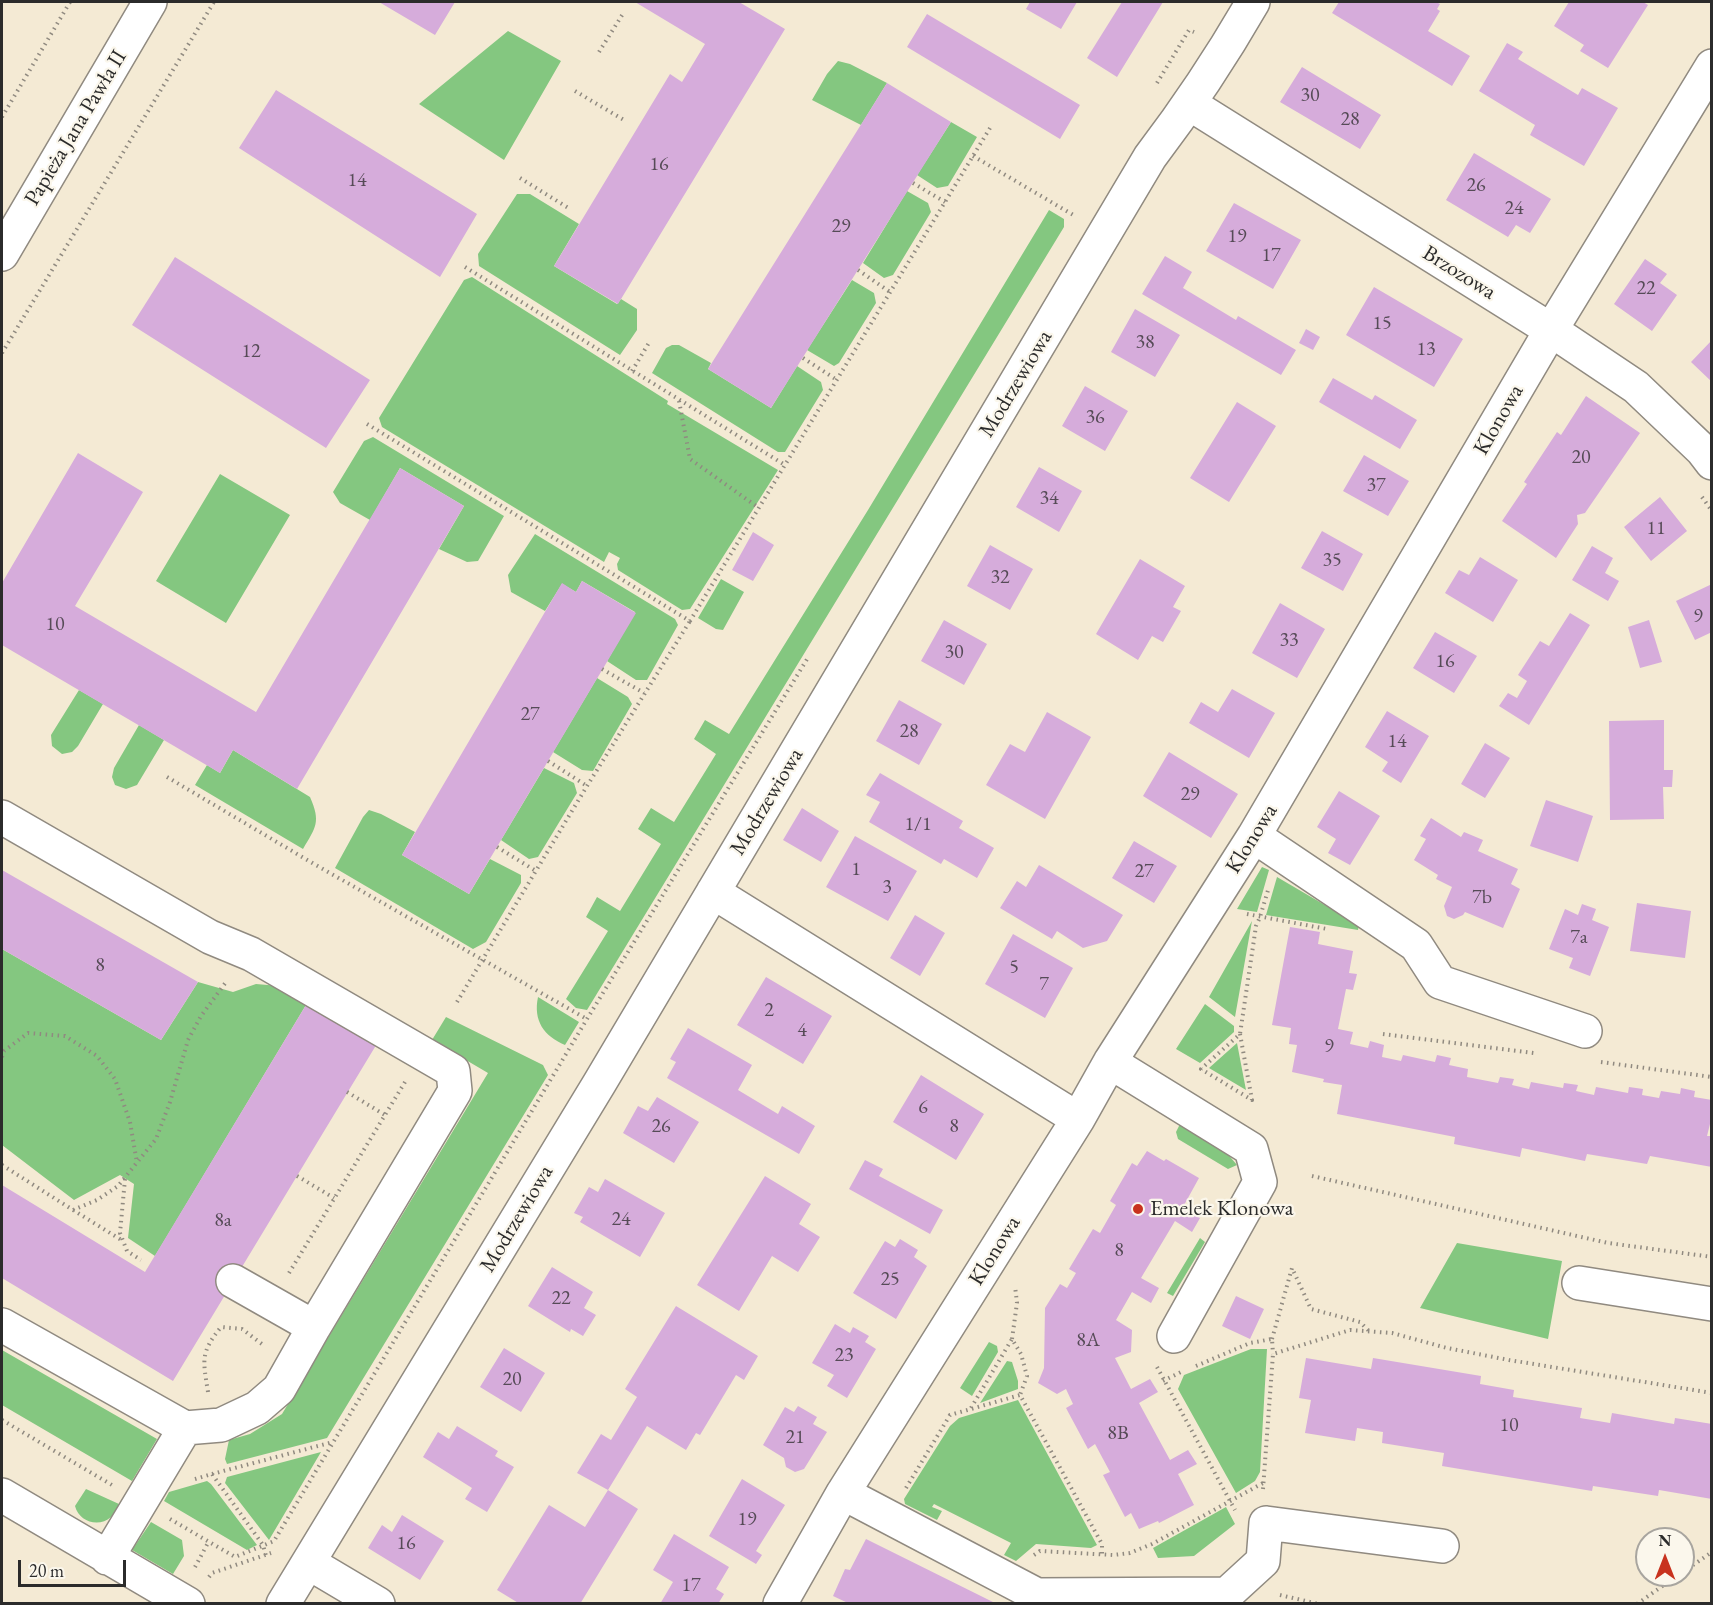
<!DOCTYPE html>
<meta charset="utf-8">
<style>
body{margin:0}
#map{position:relative;width:1713px;height:1605px;overflow:hidden;background:#f4ead4;font-family:"EB Garamond",serif}
canvas{display:block}
.frame{position:absolute;inset:0;border:3px solid #2b2b2b;pointer-events:none}
.north{position:absolute;left:1635px;top:1527px;width:60px;height:60px;box-sizing:border-box;background:#fbf7ec;border:2px solid #a8a59f;border-radius:50%;rotate:0deg;font-size:16px;font-weight:700;line-height:24px;text-align:center;color:#2b2b2b}
.north::after{content:'';display:block;margin:auto;width:21px;height:27px;background:#c8321e;clip-path:polygon(50% 0,100% 100%,50% 72%,0 100%)}
.scale{position:absolute;left:18px;top:1560px;width:108px;height:27px;box-sizing:border-box;border:3px solid #2b2b2b;border-top:0;padding-left:8px;font-size:18px;line-height:21px;white-space:nowrap;color:#2b2b2b;-webkit-text-stroke:4px #fbf7ec;paint-order:stroke}
</style>
<div id="map">
<canvas width="1713" height="1605"></canvas>
<div class="frame"></div>
<div class="north">N</div>
<div class="scale">20 m</div>
</div>
<script>
const g = document.querySelector('canvas').getContext('2d');
g.lineJoin = 'round';
function fill(path, color) { g.fillStyle = color; g.fill(path, 'evenodd'); }
function strokePath(path, color, width, dash) { g.strokeStyle = color; g.lineWidth = width; g.lineCap = dash ? 'butt' : 'round'; g.setLineDash(dash || []); g.stroke(path); }
function drawText(font, color, halo, rows, align = 'center') {
  g.font = font + ' "EB Garamond",serif'; g.lineWidth = 4.5; g.setLineDash([]); g.textBaseline = 'middle'; g.strokeStyle = halo; g.fillStyle = color; for (const [text, x, y, turn = 0] of rows) {
    g.save(); g.translate(x, y); g.rotate((+turn || 0) * Math.PI / 180); g.textAlign = isNaN(turn) ? turn : align; if (halo) g.strokeText(text, 0, 0); g.fillText(text, 0, 0); g.restore();
  }
}
fill(new Path2D(`
 M508,31L561,61L504,160L419,104Z
 M838,61L850,64L887,83L861,125L812,100L827,74Z
 M951,122L977,137L948,186L937,188L917,175Z
 M907,191L928,203L931,212L893,275L884,278L863,263Z
 M517,194H530L579,224L554,266L617,304L621,299L637,309V330L620,355L479,266L478,254Z
 M1049,210L1064,219V227L587,1010L576,1008L566,999L608,931L586,917L597,897L620,911L661,844L638,829L651,808L674,822L716,754L694,739L705,720L729,734L868,510Z
 M472,277L668,401L667,404L778,470L690,609L682,610L618,570L617,564L620,558L609,552L604,562L382,427L379,418L464,280Z
 M852,280L874,293L876,303L839,363L834,366L807,350Z
 M672,345H679L711,363L708,369L771,408L797,366L821,382L823,390L785,452H778L652,373L666,348Z
 M373,437L504,516L478,561L467,562L439,549L464,506L400,468L370,520L340,503L333,492L364,441Z
 M220,474L290,515L226,623L156,581Z
 M535,534L675,619L678,625L647,680H636L607,661L635,612L582,581L576,592L562,584L545,611L511,592L508,575Z
 M721,579L744,592L723,630L716,629L698,618Z
 M597,678L628,697L632,704L593,771L582,770L553,752Z
 M79,690L103,704L78,746L72,752L62,754L52,746L51,735Z
 M139,725L164,740L137,785L126,789L115,785L112,777L114,768Z
 M233,750L310,797C321,822 316,827 303,849L195,785L207,765L220,773Z
 M544,768L574,783L577,793L538,857L529,859L501,840Z
 M369,810L381,814L415,832L402,855L469,894L490,859L521,875V883L486,942L473,949L335,868L363,817Z
 M1262,867L1269,870L1257,912L1237,909Z
 M1277,877L1359,925L1358,930L1266,915Z
 M1252,921L1235,1017L1209,997Z
 M2,949L161,1040L198,982L233,992L256,984L279,986L309,1000L155,1256L128,1238L134,1184L120,1175L74,1200L2,1145Z
 M538,997L579,1022L565,1045C544,1036 533,1021 538,997Z
 M1205,1004L1234,1026V1032L1200,1063L1176,1049Z
 M446,1017L543,1065L548,1075L327,1438L227,1464L225,1459L229,1440L250,1434L282,1414L488,1073L432,1040Z
 M1237,1043L1246,1090L1209,1068Z
 M1180,1124L1226,1152L1237,1165L1228,1169L1178,1139L1176,1132Z
 M1200,1238L1205,1242L1173,1296L1167,1293Z
 M1457,1243L1562,1261L1548,1339L1420,1308Z
 M989,1342L997,1346L998,1352L972,1396L960,1388Z
 M1251,1349H1267L1260,1472L1255,1481L1236,1493L1178,1389L1184,1375Z
 M2,1350L157,1439L132,1481L2,1405Z
 M1007,1361L1012,1362L1018,1381V1389L980,1403Z
 M1018,1400L1097,1545L1091,1548L1036,1544L1016,1561L1004,1555L1011,1543L934,1504L932,1507L942,1511L937,1520L905,1504L904,1499L950,1426L959,1418Z
 M321,1452L269,1540L225,1483L227,1477Z
 M207,1481L211,1484L257,1545L247,1550L164,1501L169,1492Z
 M86,1489L119,1504C117,1509 115,1514 111,1517C99,1528 79,1522 75,1506Z
 M1226,1507L1235,1524L1194,1556L1158,1558L1153,1548Z
 M151,1522L182,1540L184,1556L173,1574L132,1550Z`), '#84c780');
fill(new Path2D(`
 M379,2H455L435,35Z
 M635,2H739L785,29L618,304L554,266L670,74L682,82L705,44Z
 M1030,2H1077L1061,29L1026,9Z
 M1122,2H1163L1117,77L1087,58Z
 M1339,2H1436L1440,4L1437,9L1440,11L1428,31L1470,56L1452,86L1332,13Z
 M1569,2H1643L1648,5L1608,68L1580,51L1584,45L1554,26Z
 M927,14L1080,105L1060,139L907,47Z
 M1507,43L1523,52L1518,59L1578,95L1582,88L1618,108L1584,166L1530,135L1535,125L1479,91Z
 M1302,67L1381,115L1360,149L1280,102Z
 M887,83L951,122L771,408L708,369Z
 M276,90L477,214L440,277L239,148Z
 M1474,153L1551,199L1530,233L1516,225L1508,237L1446,200Z
 M1234,203L1301,240L1273,289L1206,251Z
 M1165,256L1192,272L1183,288L1236,320L1238,316L1296,350L1281,375L1142,294Z
 M175,257L370,380L326,448L132,325Z
 M1645,259L1667,274L1660,283L1677,295L1652,331L1614,304Z
 M1374,287L1463,339L1434,387L1346,335Z
 M1135,309L1180,335L1155,377L1111,352Z
 M1306,329L1320,337L1313,350L1299,343Z
 M1712,340V382L1691,362Z
 M1333,378L1372,400L1375,395L1417,420L1400,449L1319,402Z
 M1085,386L1128,411L1105,451L1062,426Z
 M1586,396L1640,433L1585,513L1577,515L1578,524L1556,558L1502,521L1527,484L1524,482L1557,432L1561,435Z
 M1237,402L1276,426L1229,502L1190,478Z
 M78,453L143,492L75,606L256,712L400,468L464,506L297,789L233,750L220,773L2,645V583Z
 M1364,455L1409,481L1388,516L1343,491Z
 M1039,467L1082,491L1059,532L1016,507Z
 M1660,497L1687,531L1651,561L1624,527Z
 M1322,531L1363,554L1343,591L1301,568Z
 M753,532L774,545L753,581L732,570Z
 M990,545L1033,569L1010,610L967,586Z
 M1592,546L1613,558L1605,573L1619,581L1608,601L1572,580Z
 M1480,557L1518,580L1493,622L1445,593L1459,570L1469,575Z
 M1140,559L1185,586L1173,607L1181,611L1163,642L1152,636L1138,660L1096,634Z
 M582,581L636,613L469,894L402,855L562,583L576,592Z
 M1712,584V632L1695,640L1676,601Z
 M1280,603L1325,629L1297,678L1252,653Z
 M1570,613L1590,625L1529,725L1499,706L1508,693L1517,698L1527,681L1518,675L1540,641L1549,646Z
 M944,620L987,644L964,685L921,661Z
 M1649,620L1662,662L1640,668L1628,627Z
 M1435,632L1477,656L1454,693L1413,668Z
 M1232,689L1275,713L1249,758L1189,723L1201,702L1218,712Z
 M899,700L942,724L919,765L876,741Z
 M1387,711L1429,736L1401,783L1382,771L1388,762L1365,747Z
 M1047,712L1091,737L1045,819L986,785L1010,744L1025,752Z
 M1664,720V770H1673L1672,787H1663L1664,819L1610,820L1609,721Z
 M1485,743L1510,758L1485,798L1461,784Z
 M1169,752L1238,794L1211,838L1143,796Z
 M880,773L963,821L959,828L994,848L977,878L944,859L941,864L869,822L880,802L866,795Z
 M1339,791L1380,816L1350,865L1328,853L1336,839L1317,827Z
 M1546,800L1593,816L1578,862L1530,846Z
 M802,808L839,831L821,862L783,840Z
 M1431,818L1461,837L1464,832L1483,840L1478,851L1518,869L1511,884L1520,889L1503,928L1465,912L1463,915L1454,919L1447,916L1444,906L1452,887L1436,879L1438,875L1414,860L1426,839L1420,836Z
 M855,836L917,871L888,921L826,887Z
 M1134,841L1177,866L1154,903L1112,878Z
 M1039,865L1123,915L1107,941L1083,948L1057,931L1052,939L1000,908L1017,881L1026,887Z
 M2,870L198,982L161,1040L2,949Z
 M1637,903L1691,911L1685,958L1630,951Z
 M1582,904L1596,909L1592,920L1609,927L1590,976L1569,968L1573,958L1549,949L1565,909L1578,915Z
 M915,915L945,933L920,976L890,958Z
 M1290,927L1320,932L1318,944L1353,951L1349,973L1357,974L1353,990L1346,989L1338,1029L1353,1032L1350,1044L1368,1048L1370,1041L1384,1045L1382,1057L1401,1061L1403,1055L1435,1062L1437,1055L1451,1058L1449,1065L1468,1069L1467,1077L1498,1083L1500,1077L1514,1079L1512,1085L1529,1089L1531,1082L1563,1088L1564,1083L1578,1085L1576,1091L1594,1095L1596,1087L1628,1093L1629,1087L1643,1089L1642,1095L1659,1098L1661,1091L1680,1094L1681,1088L1695,1091L1694,1097L1712,1100V1116L1707,1136H1712V1167L1650,1156L1647,1164L1587,1154L1585,1161L1522,1148L1520,1157L1454,1144L1455,1137L1337,1114L1342,1085L1323,1082L1324,1079L1292,1072L1297,1045L1289,1044L1291,1028L1272,1025Z
 M1013,934L1073,968L1045,1018L985,984Z
 M766,977L832,1016L803,1064L737,1025Z
 M309,1000L378,1042L173,1381L2,1278V1185L145,1272Z
 M688,1028L752,1065L738,1090L778,1114L782,1106L815,1126L799,1154L667,1078L676,1062L670,1059Z
 M921,1075L984,1114L956,1160L893,1122Z
 M657,1097L699,1122L674,1163L623,1133L638,1106L648,1111Z
 M1147,1151L1164,1161L1166,1159L1199,1178L1183,1207L1200,1218L1192,1232L1175,1221L1141,1278L1159,1288L1151,1303L1132,1292L1116,1320L1132,1330L1131,1352L1115,1358L1131,1389L1150,1379L1158,1392L1139,1403L1170,1460L1188,1450L1197,1464L1178,1474L1194,1505L1159,1523L1158,1521L1139,1529L1131,1513L1125,1517L1103,1475L1110,1472L1095,1444L1088,1449L1066,1408L1073,1404L1066,1389L1057,1394L1038,1383L1044,1368L1045,1308L1060,1284L1067,1288L1076,1273L1069,1269L1093,1229L1100,1233L1116,1205L1110,1201L1132,1163L1137,1166Z
 M865,1160L883,1169L879,1176L943,1210L930,1234L849,1189Z
 M765,1176L811,1204L799,1224L820,1237L798,1272L772,1256L739,1311L697,1285Z
 M605,1179L665,1213L640,1257L580,1222L583,1217L574,1213L589,1187L598,1192Z
 M900,1239L918,1250L914,1257L927,1266L896,1319L853,1293L885,1241L895,1247Z
 M552,1267L593,1292L584,1308L596,1315L583,1336L571,1329L570,1332L528,1306Z
 M1236,1296L1264,1309L1250,1339L1222,1326Z
 M676,1306L758,1356L744,1380L736,1375L700,1435L696,1433L686,1450L647,1426L608,1490L577,1473L601,1434L611,1440L637,1397L625,1389Z
 M835,1324L850,1333L853,1327L869,1336L865,1342L876,1349L847,1398L827,1386L834,1375L812,1363Z
 M504,1348L545,1373L521,1412L480,1387Z
 M1306,1358L1371,1369L1373,1358L1481,1376L1480,1384L1514,1390L1513,1397L1582,1408L1580,1418L1610,1423L1612,1413L1674,1424L1675,1418L1712,1424V1499L1659,1490L1658,1496L1593,1486L1592,1491L1442,1466L1444,1453L1382,1443L1383,1432L1357,1428L1355,1441L1305,1433L1311,1400L1299,1398Z
 M798,1406L817,1417L813,1424L827,1432L804,1469L795,1472L786,1467L784,1458L763,1445L785,1407L794,1412Z
 M457,1426L498,1451L495,1456L514,1467L487,1512L465,1499L472,1488L423,1457L438,1432L449,1439Z
 M742,1479L785,1505L756,1551L762,1555L756,1564L709,1536Z
 M608,1490L638,1509L580,1604H520L497,1590L549,1505L585,1527Z
 M402,1515L444,1541L420,1580L368,1548L382,1525L392,1532Z
 M674,1534L729,1567L716,1589L724,1594L718,1604H660L673,1582L653,1570Z
 M866,1539L997,1604H850L833,1596L845,1569L850,1570Z`), '#d6acdb');
const minor = new Path2D(`
 M1190,104L1551,330L1636,387L1702,450L1712,463
 M2,254L150,2
 M2,817L210,937L251,954L453,1071L455,1091L314,1327
 M1254,836L1416,945L1440,982L1585,1031
 M713,892L1078,1119
 M1110,1062L1251,1149L1260,1182L1174,1336
 M1579,1283L1712,1304
 M2,1325L185,1428
 M843,1493L1037,1595L1227,1594L1263,1561L1266,1523L1442,1546
 M2,1495L188,1604
 M107,1558L185,1428L221,1425L257,1408L279,1389L314,1327L233,1281
 M309,1563L378,1604
 M283,1604L599,1084L1150,157C1188,107 1222,56 1253,2
 M780,1604L843,1493L1078,1119L1110,1062L1254,836L1551,330L1712,66`);
strokePath(minor, '#908a80', 36);
strokePath(new Path2D(`
 M599,52L624,12
 M1157,83L1189,30L1194,32
 M575,91L624,120
 M2,117L70,2
 M973,156L1075,216
 M520,178L570,209
 M913,183L945,202
 M465,267L785,465
 M858,270L890,292
 M2,353L214,2
 M803,358L837,380
 M632,371L650,341
 M679,401L690,459L759,508
 M367,424L690,621L990,128
 M1702,497L1712,511
 M602,669L644,693
 M548,761L587,786
 M167,777L314,864L587,1019
 M497,847L536,871
 M1247,914L1327,929
 M457,1002L587,786L690,621
 M1240,1034L1252,1100L1201,1069L1240,1034L1256,926L1260,917L1269,887
 M1383,1034L1534,1053
 M2,1057L4,1051L28,1033L65,1036L97,1056L115,1079L130,1122L137,1163
 M1601,1062L1712,1077
 M347,1092L385,1115
 M2,1165L73,1210L97,1200L118,1186L156,1139L170,1102L188,1040L201,1016L226,982
 M297,1176L334,1198
 M1312,1176L1608,1243L1712,1257
 M125,1179L120,1233L127,1251L141,1260
 M73,1210L123,1241
 M289,1273L405,1082
 M1012,1339L1017,1303L1015,1286
 M1272,1339L1292,1268L1311,1309L1360,1322L1369,1331
 M1196,1366L1250,1343L1272,1339L1273,1354
 M1157,1367L1235,1510
 M1163,1381L1183,1371
 M208,1392C203,1360 200,1353 221,1327L242,1329L262,1344V1346
 M971,1408L1012,1339L1021,1354L1027,1376L1020,1395
 M2,1420L112,1485
 M212,1474L333,1442
 M195,1479L212,1474L263,1545L266,1556
 M906,1488L950,1415L1020,1395L1102,1544V1554
 M1263,1489L1273,1354L1350,1330L1392,1333L1447,1348L1509,1360L1712,1393
 M170,1519L235,1557L274,1541L587,1019L809,656
 M1034,1555L1040,1551L1113,1555L1130,1553L1152,1544L1263,1483
 M195,1567L209,1541
 M1683,1572L1712,1552
 M209,1577L212,1573L271,1553
 M1280,1595L1319,1604
 M1637,1604L1678,1575`), '#908a80', 4, [1.5, 4.5]);
strokePath(minor, '#fff', 33);
for (const [x, y, r, color] of [
 [1138,1209,6,"#c8321e"]
]) { const dot = new Path2D(); dot.arc(x, y, r, 0, 2 * Math.PI); g.fillStyle = color; g.fill(dot); strokePath(dot, '#fbf7ec', 2); }
drawText('20px', '#564b57', null, [
 ["30",1310,96],
 ["28",1350,120],
 ["16",659,165],
 ["14",357,181],
 ["26",1476,186],
 ["24",1514,209],
 ["29",841,227],
 ["19",1237,237],
 ["17",1271,256],
 ["22",1646,289],
 ["15",1382,324],
 ["38",1145,343],
 ["13",1426,350],
 ["12",251,352],
 ["36",1095,418],
 ["20",1581,458],
 ["37",1376,486],
 ["34",1049,499],
 ["11",1656,529],
 ["35",1332,561],
 ["32",1000,578],
 ["9",1698,617],
 ["10",55,625],
 ["33",1289,641],
 ["30",954,653],
 ["16",1445,662],
 ["27",530,715],
 ["28",909,732],
 ["14",1397,742],
 ["29",1190,795],
 ["1/1",918,825],
 ["1",856,870],
 ["27",1144,872],
 ["3",887,888],
 ["7b",1482,898],
 ["7a",1579,938],
 ["8",100,966],
 ["5",1014,968],
 ["7",1044,985],
 ["2",769,1011],
 ["4",802,1031],
 ["9",1329,1047],
 ["6",923,1108],
 ["26",661,1127],
 ["8",954,1127],
 ["24",621,1220],
 ["8a",223,1221],
 ["8",1119,1251],
 ["25",890,1280],
 ["22",561,1299],
 ["8A",1088,1341],
 ["23",844,1356],
 ["20",512,1380],
 ["10",1509,1426],
 ["8B",1118,1434],
 ["21",795,1438],
 ["19",747,1520],
 ["16",406,1544],
 ["17",691,1586]
]);
drawText('22px', '#2b2b2b', '#fbf7ec', [
 ["Papieża Jana Pawła II",76,128,-59],
 ["Brzozowa",1459,273,32],
 ["Modrzewiowa",1016,384,-59],
 ["Klonowa",1499,420,-60],
 ["Modrzewiowa",767,802,-59],
 ["Klonowa",1252,839,-58],
 ["Modrzewiowa",517,1219,-59],
 ["Klonowa",995,1251,-58]
]);
drawText('22px', '#2b2b2b', '#fbf7ec', [
 ["Emelek Klonowa",1150,1209]
], 'left');
</script>
